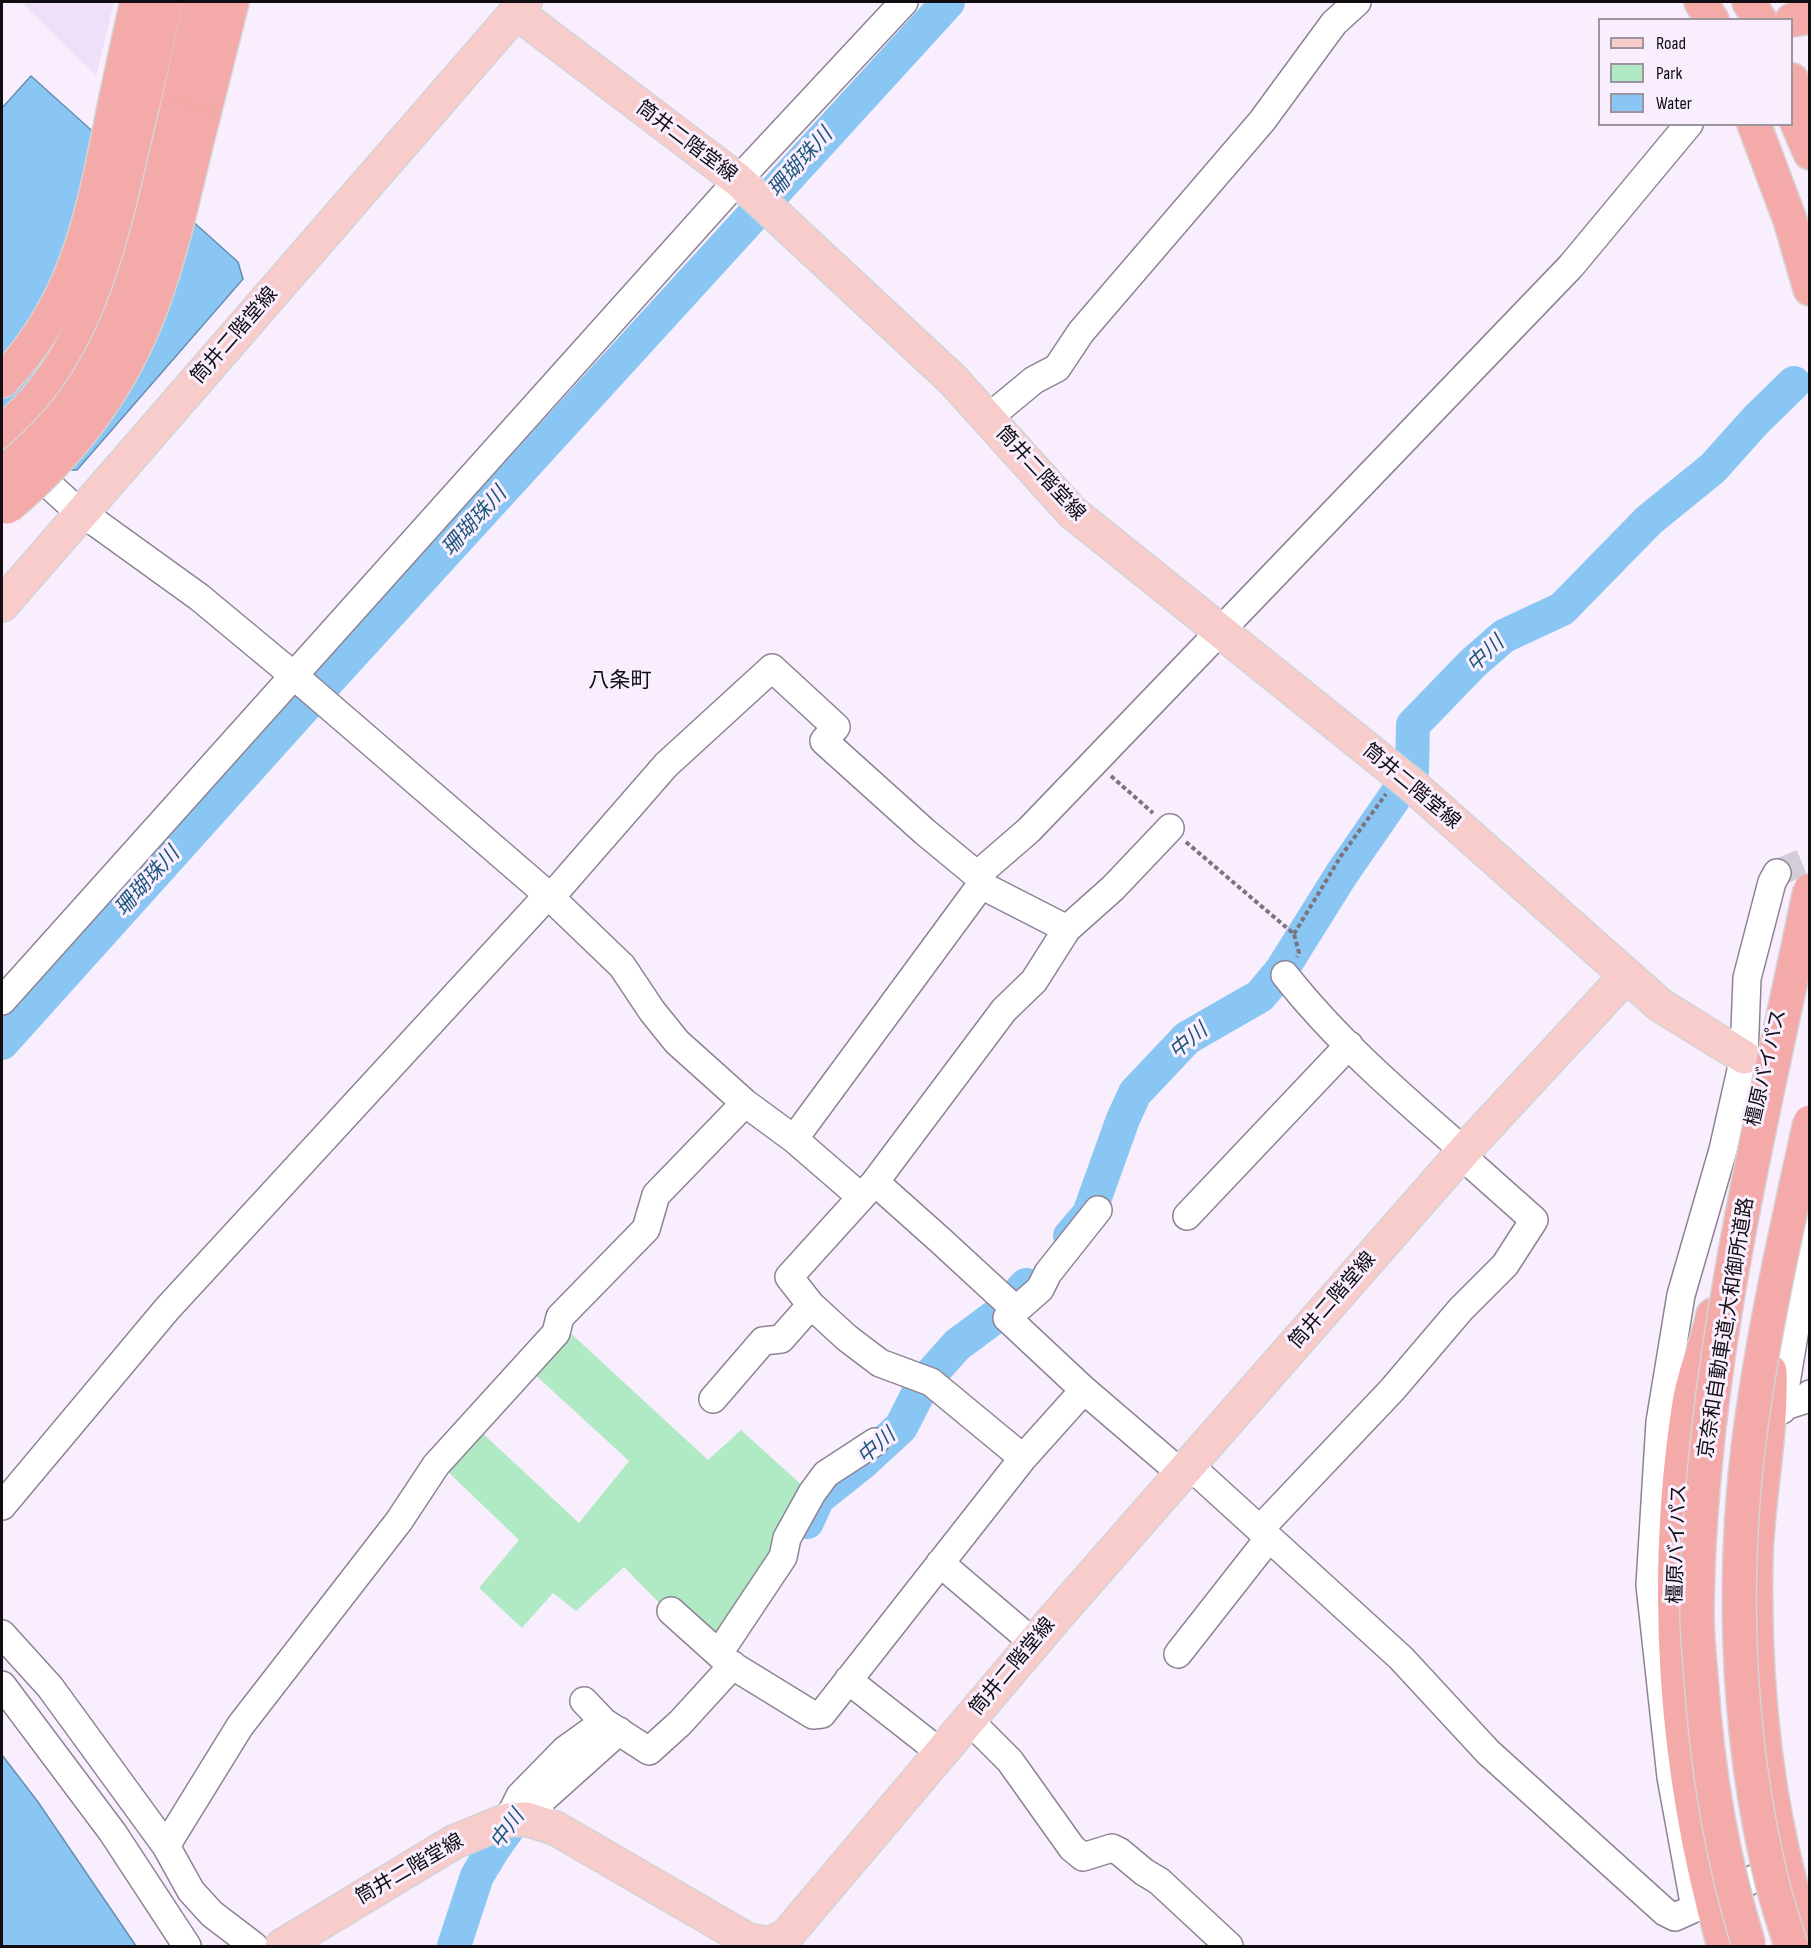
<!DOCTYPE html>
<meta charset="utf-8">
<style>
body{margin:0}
#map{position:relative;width:1811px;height:1948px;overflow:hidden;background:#f8eefd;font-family:"Sofia Sans Condensed",sans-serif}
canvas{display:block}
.frame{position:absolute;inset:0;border:3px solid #110d13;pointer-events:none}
.legend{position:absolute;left:1598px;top:18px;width:195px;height:108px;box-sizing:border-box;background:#f8eefd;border:2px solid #9c949f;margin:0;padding:8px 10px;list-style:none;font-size:18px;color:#110d13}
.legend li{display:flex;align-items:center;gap:12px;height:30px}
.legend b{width:30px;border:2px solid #9c949f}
</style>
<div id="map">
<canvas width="1811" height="1948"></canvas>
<div class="frame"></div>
<ul class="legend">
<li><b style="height:8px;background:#f8cccb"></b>Road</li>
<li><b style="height:16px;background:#b0eac5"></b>Park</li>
<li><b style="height:16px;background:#8ac6f3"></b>Water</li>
</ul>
</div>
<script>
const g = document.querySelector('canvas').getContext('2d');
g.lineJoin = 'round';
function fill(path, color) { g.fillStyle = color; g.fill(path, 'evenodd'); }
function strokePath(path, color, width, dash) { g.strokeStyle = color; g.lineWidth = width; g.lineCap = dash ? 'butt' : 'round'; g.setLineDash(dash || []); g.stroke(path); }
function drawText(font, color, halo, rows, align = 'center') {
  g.font = font + ' "Sofia Sans Condensed","Noto Sans JP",sans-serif'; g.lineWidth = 6; g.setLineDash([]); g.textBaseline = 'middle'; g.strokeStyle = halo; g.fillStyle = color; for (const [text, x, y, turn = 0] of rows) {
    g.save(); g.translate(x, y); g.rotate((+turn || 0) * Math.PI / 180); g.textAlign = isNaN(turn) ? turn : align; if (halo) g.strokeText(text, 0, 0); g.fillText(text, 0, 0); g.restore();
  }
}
fill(new Path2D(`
 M21,2H114L96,76Z`), '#efe0f9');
fill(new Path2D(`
 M565,1328L708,1460L741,1430L805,1488L767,1566L716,1641L666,1610L624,1567L576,1611L553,1593L522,1628L479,1588L519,1540L444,1468L478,1429L579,1523L629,1461L531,1371Z`), '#b0eac5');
const water = new Path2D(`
 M31,76L238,262L243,279L77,470H59L2,418V108Z
 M2,1755L38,1802L136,1946H2Z`);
fill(water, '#8ac6f3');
strokePath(water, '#668eb0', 1.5);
strokePath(new Path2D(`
 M2,1043L325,684L948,2
 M1070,1236L1089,1214L1123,1119L1135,1093L1187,1038L1260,996L1281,971L1341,875L1412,772L1413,725L1473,663L1504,636L1562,609L1649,520L1713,468L1756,420L1794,383
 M807,1522L818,1498L862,1463L901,1427L924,1382L957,1345L1000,1313L1026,1285
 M454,1946L477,1876L492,1851L525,1804`), '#8ac6f3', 34);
strokePath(new Path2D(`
 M1777,873L1810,859`), '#d5ccda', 27, [27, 14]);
const minor = new Path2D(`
 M988,418L1034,380L1057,368L1081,332L1262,121L1334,23L1357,2
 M25,463L70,504L199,597L299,680L548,895L622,966L652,1011L677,1042L745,1103L794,1139L861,1197
 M1777,873L1772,882L1747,978L1744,1057L1723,1150L1681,1295L1660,1422L1650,1585L1671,1777L1695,1908L1788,1862
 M981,885L1067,929
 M551,897L666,765L772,668L836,727L824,741L925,832L977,875
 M1285,975C1337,1041 1401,1096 1464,1151
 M2,1001L738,180L904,2
 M794,1139L981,885L977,875L1029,830L1571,266L1689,124
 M875,1182L940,1240L1016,1310
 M1098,1210L1048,1273L1040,1289L1007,1318L1084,1390L1182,1474
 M1187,1216L1349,1045
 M713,1399L763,1341L781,1339L811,1305
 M1782,1407L1804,1400L1810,1394
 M1782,1410C1791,1346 1805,1283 1810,1219
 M1023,1458L931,1382L880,1363L847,1338L811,1305L789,1277L875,1182L1004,1010L1034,981L1067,929L1113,888L1170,828
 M1189,1465L1401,1658L1488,1752L1665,1912L1675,1917L1695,1908
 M2,1506L167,1309L548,895
 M1260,1529L1392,1390L1461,1309L1505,1265L1534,1220L1461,1155
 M940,1563L1034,1643
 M671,1611L730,1664L813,1715L822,1714L1023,1458L1084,1390
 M2,1634L50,1687L166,1846
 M719,1653L783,1557L787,1538L812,1493L826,1474L875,1442
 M1178,1654L1269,1538
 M848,1680L941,1753
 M2,1685L113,1833L187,1946
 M584,1701L604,1722L649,1751L680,1723L733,1665
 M969,1720L1010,1761L1072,1848L1083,1857L1112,1848L1120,1852L1144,1872L1159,1881L1229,1946
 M508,1820L520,1796L565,1750L604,1722
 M531,1821L543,1799L619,1731
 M254,1946L212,1914L191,1891L166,1846L240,1726L399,1521L436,1465L556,1333L560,1317L646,1229L656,1195L745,1103`);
const major = new Path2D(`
 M516,12L738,180L953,380L1072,512L1412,785L1660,1005L1744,1057
 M2,605L525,2
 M282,1946L454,1842L508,1820L526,1819L555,1828L748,1940L769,1944L786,1936L1055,1618L1464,1151L1626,976`);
const highway = new Path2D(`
 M1701,2L1712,20
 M1749,2L1760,20
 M1792,20L1810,17
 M1792,80L1810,119
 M1792,111L1810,153
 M176,113L200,2
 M1754,124L1790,220L1810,289
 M201,125L232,2
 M2,381C75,305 91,222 111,123C119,82 128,42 137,2
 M2,432C88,361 107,265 130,162C142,109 154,55 166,2
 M1713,1315C1707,1344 1694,1373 1689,1403C1661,1583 1674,1771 1724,1946
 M1770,1371C1772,1433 1758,1495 1756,1557C1753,1687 1767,1822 1809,1946`);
strokePath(minor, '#8d8394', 30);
strokePath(major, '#d4d3d5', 36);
strokePath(highway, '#d4d3d5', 36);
strokePath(new Path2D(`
 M1111,776L1153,813
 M1186,842L1294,934L1299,953L1297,957
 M1294,934L1341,856L1386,794`), '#7b747e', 4, [4.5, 3]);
strokePath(minor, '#fff', 27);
strokePath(major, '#f8cccb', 33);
strokePath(highway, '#f4aaa8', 33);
const highwayBridge = new Path2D(`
 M2,474C27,453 53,429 72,403C134,319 152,213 176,113
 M7,507C67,457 115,396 145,323C171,260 184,191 201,125
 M1749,1946C1722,1859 1707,1768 1701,1677C1699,1655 1697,1634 1697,1612C1699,1369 1761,1127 1810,890
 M1791,1946C1785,1926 1778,1906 1773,1886C1734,1730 1730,1556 1755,1398C1769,1305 1790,1214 1810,1122`);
strokePath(highwayBridge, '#d4d3d5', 36, []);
strokePath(highwayBridge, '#f4aaa8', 33);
drawText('20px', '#110d13', '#f8eefd', [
 ["筒井二階堂線",686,142,37],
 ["筒井二階堂線",235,336,-49],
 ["筒井二階堂線",1040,474,47],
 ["筒井二階堂線",1411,787,40],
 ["橿原バイパス",1767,1068,-77],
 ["筒井二階堂線",1333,1301,-49],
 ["京奈和自動車道;大和御所道路",1727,1328,-81],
 ["橿原バイパス",1678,1544,-88],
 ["筒井二階堂線",1013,1667,-50],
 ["筒井二階堂線",410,1870,-30]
]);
drawText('italic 21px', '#1c567b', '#f8eefd', [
 ["珊瑚珠川",801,163,-48],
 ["珊瑚珠川",475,522,-48],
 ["中川",1486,655,-43],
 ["珊瑚珠川",148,882,-48],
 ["中川",1189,1042,-39],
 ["中川",877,1447,-41],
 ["中川",508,1830,-54]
]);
drawText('21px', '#110d13', '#f8eefd', [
 ["八条町",620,682]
]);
</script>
